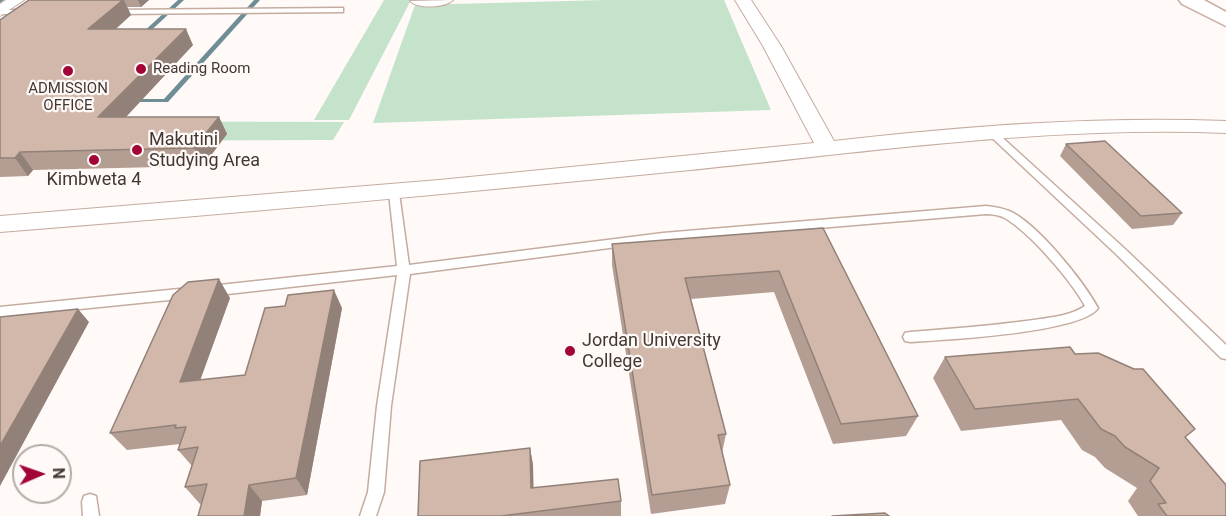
<!DOCTYPE html>
<style>
body{margin:0}
#map{position:relative;width:1226px;height:516px;overflow:hidden;background:#fff9f7;font-family:Roboto,sans-serif}
canvas{display:block}
.north{position:absolute;left:12px;top:444px;width:60px;height:60px;box-sizing:border-box;background:#fff9f7;border:2px solid #b3aca9;border-radius:50%;rotate:88deg;font-size:16px;font-weight:700;line-height:24px;text-align:center;color:#423833}
.north::after{content:'';display:block;margin:auto;width:21px;height:27px;background:#a30436;clip-path:polygon(50% 0,100% 100%,50% 72%,0 100%)}
</style>
<div id="map">
<canvas width="1226" height="516"></canvas>
<div class="north">N</div>
</div>
<script>
const g = document.querySelector('canvas').getContext('2d');
g.lineJoin = 'round';
function fill(path, color) { g.fillStyle = color; g.fill(path, 'evenodd'); }
function strokePath(path, color, width, dash) { g.strokeStyle = color; g.lineWidth = width; g.lineCap = dash ? 'butt' : 'round'; g.setLineDash(dash || []); g.stroke(path); }
function drawText(font, color, halo, rows, align = 'center') {
  g.font = font + ' Roboto,sans-serif'; g.lineWidth = 4.5; g.setLineDash([]); g.textBaseline = 'middle'; g.strokeStyle = halo; g.fillStyle = color; for (const [text, x, y, turn = 0] of rows) {
    g.save(); g.translate(x, y); g.rotate((+turn || 0) * Math.PI / 180); g.textAlign = isNaN(turn) ? turn : align; if (halo) g.strokeText(text, 0, 0); g.fillText(text, 0, 0); g.restore();
  }
}
fill(new Path2D(`
 M384,0H411L349,120H314Z
 M606,0H724L771,110L373,123L415,5Z
 M0,121L344,122L333,140L0,141Z`), '#c5e3ca');
fill(new Path2D(`
 M0,0H4L0,3Z
 M178,0H184L145,36H141V34Z
 M254,0H260L168,102H126V100L128,99H164Z`), '#6f8d95');
const lane = new Path2D(`
 M340,8H343V12L115,14L111,12L115,10Z
 M0,10H29L33,12L29,14H0Z
 M991,129L994,130L1125,249L1226,345V359L1221,358L1117,255L988,134V130Z
 M394,190L399,193L409,265L663,233L986,206C994,207 1002,208 1009,211C1037,223 1084,282 1098,308C1082,333 943,340 910,342L905,341L903,337L905,333L910,332C949,329 988,326 1026,321C1045,318 1069,317 1085,306C1071,280 1030,233 1005,218C999,215 992,214 986,214L663,241L410,274L391,406L384,492L376,516H360L368,492L377,406L397,275L210,296L206,294L204,291L206,288L210,286L397,266L389,193Z
 M189,288L193,290L195,293L193,296L189,298L0,317V307Z
 M90,494L96,496L99,516H83L82,502L84,496Z`);
const street = new Path2D(`
 M6,0H24L0,16V4Z
 M453,0C445,8 418,9 410,1Z
 M735,0H751L781,46L834,141C965,126 1094,116 1226,121V133C1045,126 869,152 690,170C460,193 230,214 0,232V216L439,180L814,143L763,46Z`);
const highway = new Path2D(`
 M1179,0H1204L1226,12V26L1182,4Z`);
strokePath(lane, '#c5aca0', 3);
strokePath(street, '#c5aca0', 2);
strokePath(highway, '#c5aca0', 3);
fill(lane, '#fff');
fill(street, '#fff');
fill(highway, '#fff');
fill(new Path2D(`
 M46,0H149L141,7H127L131,15L116,29L193,45L126,117H219L227,134L203,166L33,170L28,176L0,177V20Z
 M1066,144L1182,213L1173,225L1132,229L1060,156Z
 M823,228L918,416L906,436L833,444L774,292L691,299L726,434L722,453L730,485L725,504L651,514L612,265V244Z
 M230,298L200,380L245,375L342,308L307,495L262,501L260,516H198L202,503L200,504L185,487L192,466L178,450L180,444L127,450L110,433Z
 M1075,354L1186,438L1226,516H1138L1128,501L1137,488L1105,468L1095,457L1082,450L1061,420L961,431L933,378L945,357Z
 M530,448L533,465V488L621,501V516H418Z`), '#b49e93');
fill(new Path2D(`
 M124,0L131,15L97,45L88,29Z
 M138,0H149L141,7Z
 M186,29L193,45L109,135L98,117Z
 M219,117L227,134L203,166L194,148Z
 M20,152L33,170L28,176L15,158Z
 M219,279L230,298L193,400L180,382Z
 M334,290L342,308L307,495L296,478Z
 M78,309L89,322L0,486V446Z
 M530,448L533,465L534,505L531,488Z
 M249,485L262,501L260,516H244Z`), '#928178');
const building = new Path2D(`
 M29,0H123L88,29H186L98,117H219L194,148L20,152L15,158H0V20Z
 M1105,141L1182,213L1141,216L1066,144Z
 M823,228L918,416L841,424L779,271L685,278L726,434L718,435L730,485L652,495L612,244Z
 M219,279L180,382L245,375L265,308L285,306L288,295L334,290L296,478L249,485L244,516H198L207,484L185,487L198,447L178,450L186,427L175,428L176,425L110,433L173,295L188,282Z
 M78,309L0,446V317Z
 M1070,347L1075,354L1098,353L1134,369H1143L1195,429L1185,437L1226,485V516H1167L1158,504L1166,503L1150,481L1159,468L1125,447L1115,436L1101,429L1078,399L975,409L945,357Z
 M530,448L531,488L618,479L621,501L501,516H418L420,461Z
 M885,513L889,516H832Z`);
fill(building, '#d1b8ab');
strokePath(building, '#928178', 1.5);
for (const [x, y, r, color] of [
 [141,69,6,"#a30436"],
 [68,71,6,"#a30436"],
 [137,150,6,"#a30436"],
 [94,160,6,"#a30436"],
 [570,351,6,"#a30436"]
]) { const dot = new Path2D(); dot.arc(x, y, r, 0, 2 * Math.PI); g.fillStyle = color; g.fill(dot); strokePath(dot, '#fff9f7', 2); }
drawText('15px', '#423833', '#fff9f7', [
 ["Reading Room",153,69],
 ["ADMISSION",68,89,"center"],
 ["OFFICE",68,106,"center"]
], 'left');
drawText('18px', '#423833', '#fff9f7', [
 ["Makutini",149,140],
 ["Studying Area",149,161],
 ["Kimbweta 4",94,180,"center"],
 ["Jordan University",582,341],
 ["College",582,362]
], 'left');
</script>
